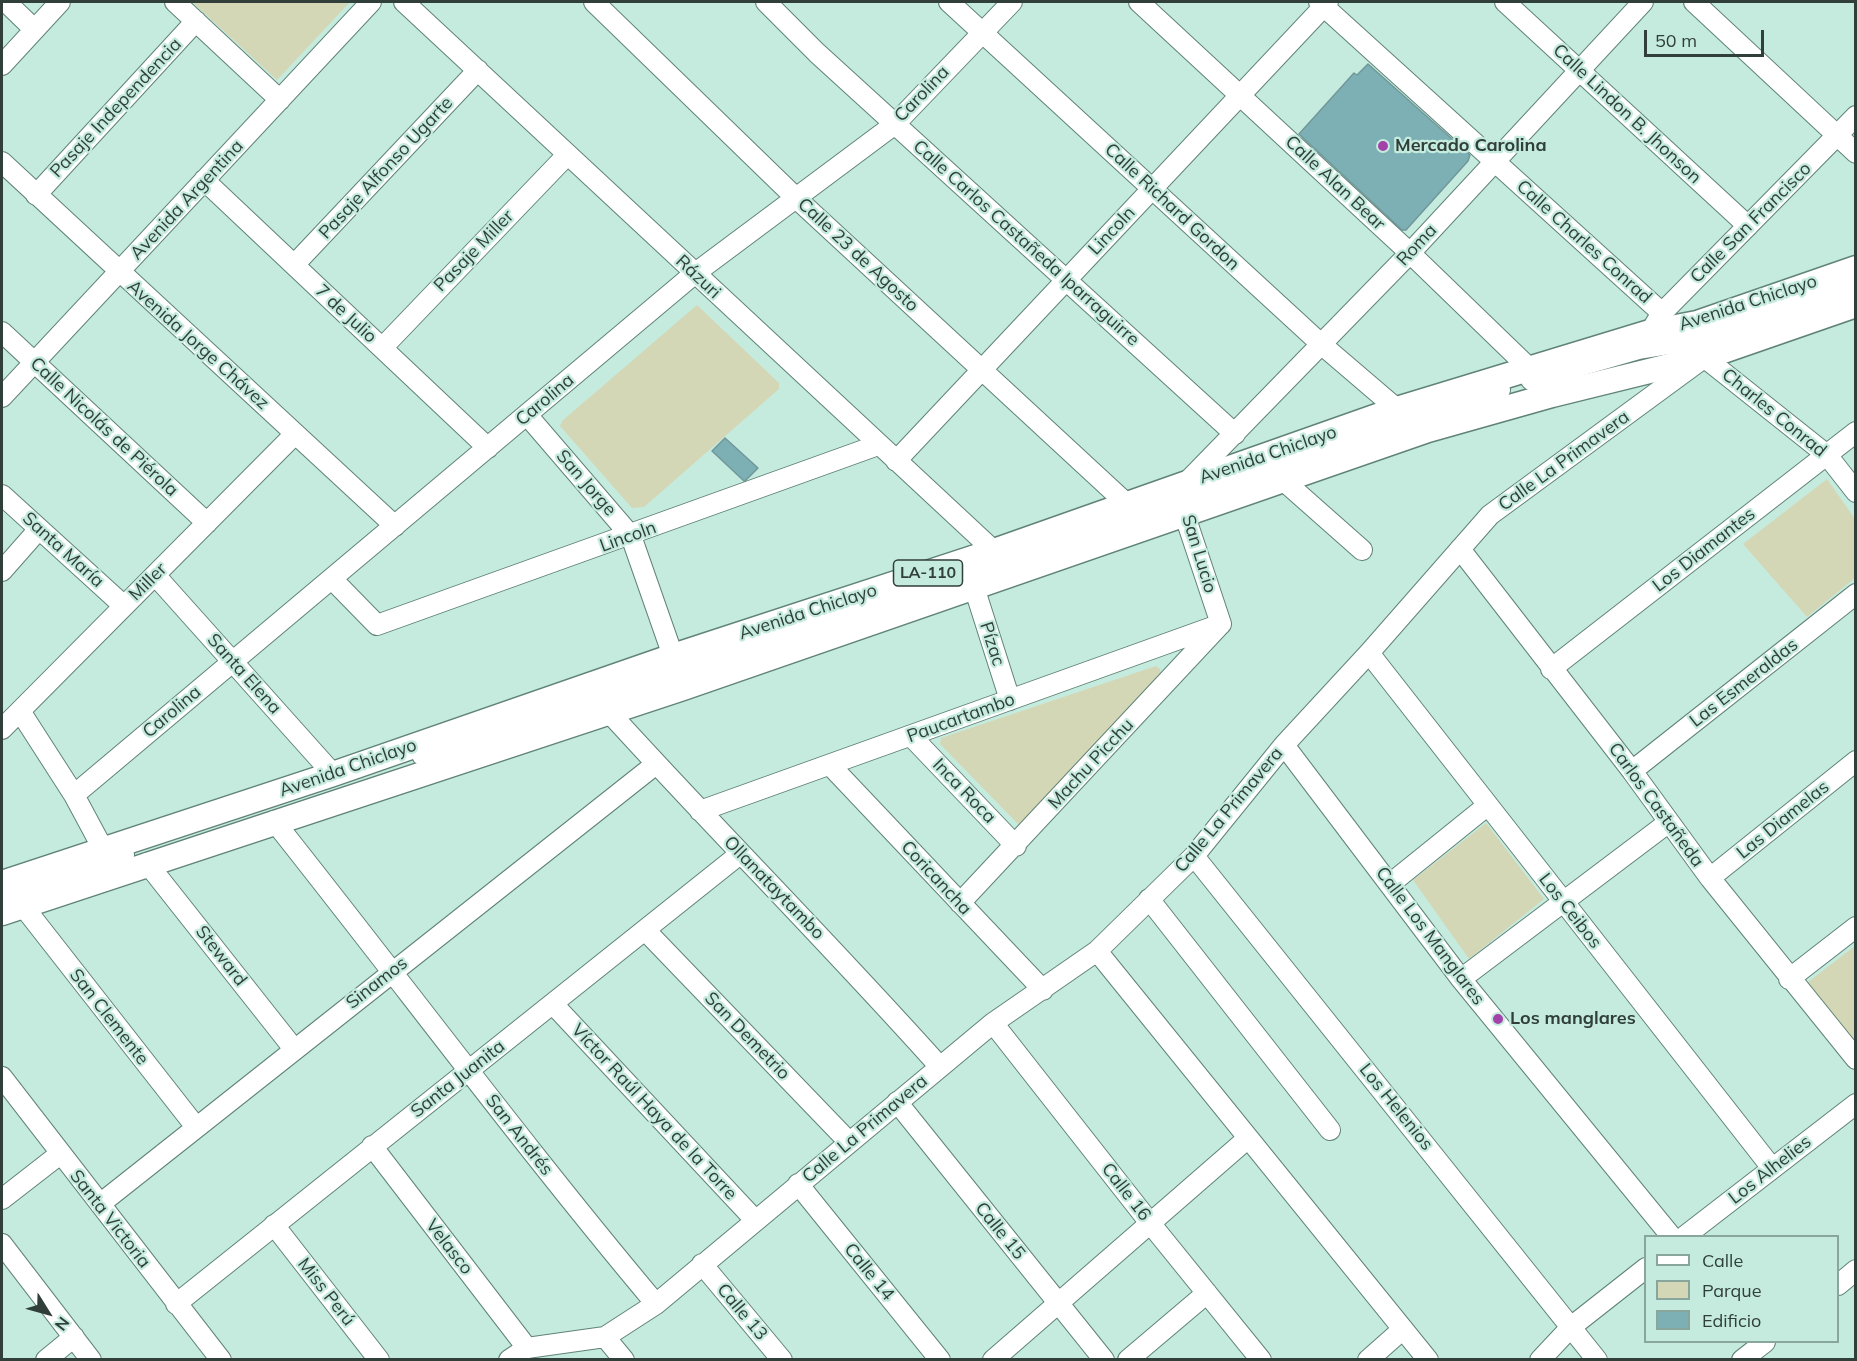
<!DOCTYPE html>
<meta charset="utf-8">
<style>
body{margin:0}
#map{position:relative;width:1857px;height:1361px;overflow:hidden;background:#c5ebde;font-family:Mulish,sans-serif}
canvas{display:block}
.frame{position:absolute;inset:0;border:3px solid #303f3a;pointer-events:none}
.legend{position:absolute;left:1644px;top:1235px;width:195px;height:108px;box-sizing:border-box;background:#c5ebde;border:2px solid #89a69c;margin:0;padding:8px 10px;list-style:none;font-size:18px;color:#303f3a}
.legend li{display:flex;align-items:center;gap:12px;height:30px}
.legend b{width:30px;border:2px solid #89a69c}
.north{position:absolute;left:18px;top:1283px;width:60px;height:60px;-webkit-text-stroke:4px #c5ebde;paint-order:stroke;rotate:127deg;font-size:16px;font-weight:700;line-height:24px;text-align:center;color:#303f3a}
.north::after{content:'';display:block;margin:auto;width:21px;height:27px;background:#303f3a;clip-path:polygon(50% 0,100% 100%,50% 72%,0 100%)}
.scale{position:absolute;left:1644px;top:30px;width:120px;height:27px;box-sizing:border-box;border:3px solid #303f3a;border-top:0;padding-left:8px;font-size:18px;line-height:21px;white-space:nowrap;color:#303f3a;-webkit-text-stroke:4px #c5ebde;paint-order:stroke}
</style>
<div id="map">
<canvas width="1857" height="1361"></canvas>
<div class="frame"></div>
<ul class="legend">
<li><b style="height:8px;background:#fff"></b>Calle</li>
<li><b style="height:16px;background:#d4d7b6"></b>Parque</li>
<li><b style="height:16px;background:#7db0b4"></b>Edificio</li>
</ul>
<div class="north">N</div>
<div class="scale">50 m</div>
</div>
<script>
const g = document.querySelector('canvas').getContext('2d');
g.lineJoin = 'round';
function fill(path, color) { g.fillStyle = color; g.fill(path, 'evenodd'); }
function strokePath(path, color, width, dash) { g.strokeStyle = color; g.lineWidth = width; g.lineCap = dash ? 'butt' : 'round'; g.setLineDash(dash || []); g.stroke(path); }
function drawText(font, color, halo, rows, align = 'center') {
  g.font = font + ' Mulish,sans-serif'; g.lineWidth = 4.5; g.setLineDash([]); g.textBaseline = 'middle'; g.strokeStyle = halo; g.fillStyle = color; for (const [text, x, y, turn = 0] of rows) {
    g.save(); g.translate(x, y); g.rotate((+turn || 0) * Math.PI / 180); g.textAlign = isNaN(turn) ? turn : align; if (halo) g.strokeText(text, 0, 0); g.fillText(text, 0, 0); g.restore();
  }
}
fill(new Path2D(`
 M192,2H350L277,80Z
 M697,305L779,383V389L644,507L632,508L560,426L562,421Z
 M1827,479L1855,519V578L1807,617L1743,544Z
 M1156,666L1160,669L1161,675L1020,826L940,744L941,738Z
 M1486,823L1544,899L1469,959L1413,880Z
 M1855,946V1044L1808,982Z`), '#d4d7b6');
const building = new Path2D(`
 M1368,64L1470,155L1468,161L1406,230H1402L1299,134L1354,73L1357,75Z
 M725,438L758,468L746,480L744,481L712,451Z`);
fill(building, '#7db0b4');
strokePath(building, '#70979a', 1.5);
const minor = new Path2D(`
 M6,2L34,29
 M175,2L280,100
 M404,2L994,551
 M594,2L796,198L1127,504
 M766,2L817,53L1235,434
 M949,2L1321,344L1397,409
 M1139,2L1410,253L1529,368
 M1319,2L1662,313
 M1505,2L1748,226
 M1694,2L1856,153
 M2,65L60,2
 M2,162L395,526
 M204,180L488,448
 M36,195L196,21
 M294,265L478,70
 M1655,324L1662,313L1856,116
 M2,332L207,523
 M382,348L567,155
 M1695,350L1827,455L1856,492
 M1531,380L1639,349L1712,337L1856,286
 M2,397L371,2
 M527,415L631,536L673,656
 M896,461L1328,2
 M1284,481L1362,550
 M2,495L124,606
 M1460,549L1632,771L1710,878L1856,1059
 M2,571L39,529
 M155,575L333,774
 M332,579L377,625L878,445
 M974,587L1010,700
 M1221,624L1185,516V484L1410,253L1643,2
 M1369,653L1772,1168
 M1551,669L1856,432
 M20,711L74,795L103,849
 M608,711C717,831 832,946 940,1067
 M2,729L295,434
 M911,736L1016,846
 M1284,745L1461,979L1671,1236
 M422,755L1186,499L1500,390
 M830,765L1043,990
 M1632,771L1856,594
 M74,795L694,274L895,124L1012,2
 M700,811L1221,624
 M274,821C402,982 524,1147 656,1304
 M1194,856L1597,1360
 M147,863L294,1049
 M1710,878L1856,761
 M1390,884L1488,805
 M2,897L124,855
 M1149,899L1330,1130
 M960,903L1219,626
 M23,906L196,1127
 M645,930L849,1142
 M1097,951L1428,1360
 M1461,979L1669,822
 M1789,979L1856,927
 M553,1004L755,1220
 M993,1023L1150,1223L1261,1360
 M2,1077L221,1360
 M897,1102L1104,1360
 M372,1146L527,1348
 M798,1184L940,1360
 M2,1199L60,1154
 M100,1204L656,764
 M274,1225L379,1360
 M1685,1236L1856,1104
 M2,1244L91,1360
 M702,1264L782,1360
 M1838,1285L1856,1270
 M176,1304L740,854
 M605,1337L624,1360
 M46,1360L74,1337
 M509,1360L527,1348L605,1337L656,1304L993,1023L1097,951L1194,856L1284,745L1369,653L1490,515L1701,360
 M993,1360L1247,1139
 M1128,1360L1207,1293
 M1368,1360L1403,1329
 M1540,1360L1571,1327L1646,1268
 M1742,1360L1765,1342`);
const major = new Path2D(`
 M2,883L333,774L673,656L994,551L1397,409L1650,332L1697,323L1856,268
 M2,913L683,688L1428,430L1552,395L1706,357L1856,305`);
strokePath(minor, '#608377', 22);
strokePath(major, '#608377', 27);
strokePath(minor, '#fff', 20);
strokePath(major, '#fff', 24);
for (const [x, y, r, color] of [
 [1383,146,6,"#a342a9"],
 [1498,1019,6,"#a342a9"]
]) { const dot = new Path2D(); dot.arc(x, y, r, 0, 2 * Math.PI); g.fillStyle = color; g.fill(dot); strokePath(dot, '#c5ebde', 2); }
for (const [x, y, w] of [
 [928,573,69]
]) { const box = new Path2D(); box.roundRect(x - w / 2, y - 13, w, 26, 4.5); g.fillStyle = '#c5ebde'; g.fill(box); strokePath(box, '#303f3a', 1.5); }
drawText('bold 16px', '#303f3a', null, [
 ["LA-110",928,573]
]);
drawText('18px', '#303f3a', '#c5ebde', [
 ["Carolina",922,94,-46],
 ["Pasaje Independencia",116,108,-47],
 ["Calle Lindon B. Jhonson",1627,114,43],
 ["Pasaje Alfonso Ugarte",386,168,-47],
 ["Calle Alan Bear",1335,183,43],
 ["Avenida Argentina",187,200,-47],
 ["Calle Richard Gordon",1172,207,43],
 ["Calle San Francisco",1751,223,-45],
 ["Lincoln",1112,231,-47],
 ["Calle Charles Conrad",1584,242,42],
 ["Calle Carlos Castañeda Iparraguirre",1026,243,42],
 ["Roma",1417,245,-47],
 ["Pasaje Miller",474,251,-46],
 ["Calle 23 de Agosto",858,255,43],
 ["Rázuri",698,277,43],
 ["Avenida Chiclayo",1748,303,-18],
 ["7 de Julio",346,314,43],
 ["Avenida Jorge Chávez",198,345,42],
 ["Carolina",545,400,-40],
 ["Charles Conrad",1774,413,39],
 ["Calle Nicolás de Piérola",104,427,43],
 ["Avenida Chiclayo",1268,455,-19],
 ["Calle La Primavera",1564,461,-36],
 ["San Jorge",586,483,49],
 ["Lincoln",628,537,-20],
 ["Santa María",63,550,42],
 ["Los Diamantes",1704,550,-38],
 ["San Lucio",1199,554,73],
 ["Miller",148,582,-45],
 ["Avenida Chiclayo",808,612,-18],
 ["Pízac",992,644,72],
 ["Santa Elena",244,674,48],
 ["Las Esmeraldas",1744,683,-38],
 ["Carolina",172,712,-40],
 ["Paucartambo",961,718,-20],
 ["Machu Picchu",1091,764,-47],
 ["Avenida Chiclayo",348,768,-19],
 ["Inca Roca",964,791,46],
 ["Carlos Castañeda",1656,805,54],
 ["Calle La Primavera",1229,810,-50],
 ["Las Diamelas",1783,820,-39],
 ["Coricancha",936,878,47],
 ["Ollanataytambo",774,888,46],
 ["Los Ceibos",1570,911,52],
 ["Calle Los Manglares",1430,936,53],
 ["Steward",221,956,52],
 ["Sinamos",377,983,-38],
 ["San Clemente",109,1017,52],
 ["San Demetrio",747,1036,46],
 ["Santa Juanita",458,1079,-38],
 ["Los Helenios",1396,1107,51],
 ["Víctor Raúl Haya de la Torre",654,1112,47],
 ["Calle La Primavera",865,1129,-40],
 ["San Andrés",519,1135,52],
 ["Los Alhelies",1770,1170,-38],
 ["Calle 16",1126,1192,52],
 ["Santa Victoria",110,1219,52],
 ["Calle 15",1000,1231,51],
 ["Velasco",449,1247,52],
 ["Calle 14",869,1272,51],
 ["Miss Perú",326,1292,52],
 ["Calle 13",742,1312,50]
]);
drawText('bold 18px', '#303f3a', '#c5ebde', [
 ["Mercado Carolina",1395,146],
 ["Los manglares",1510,1019]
], 'left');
</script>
